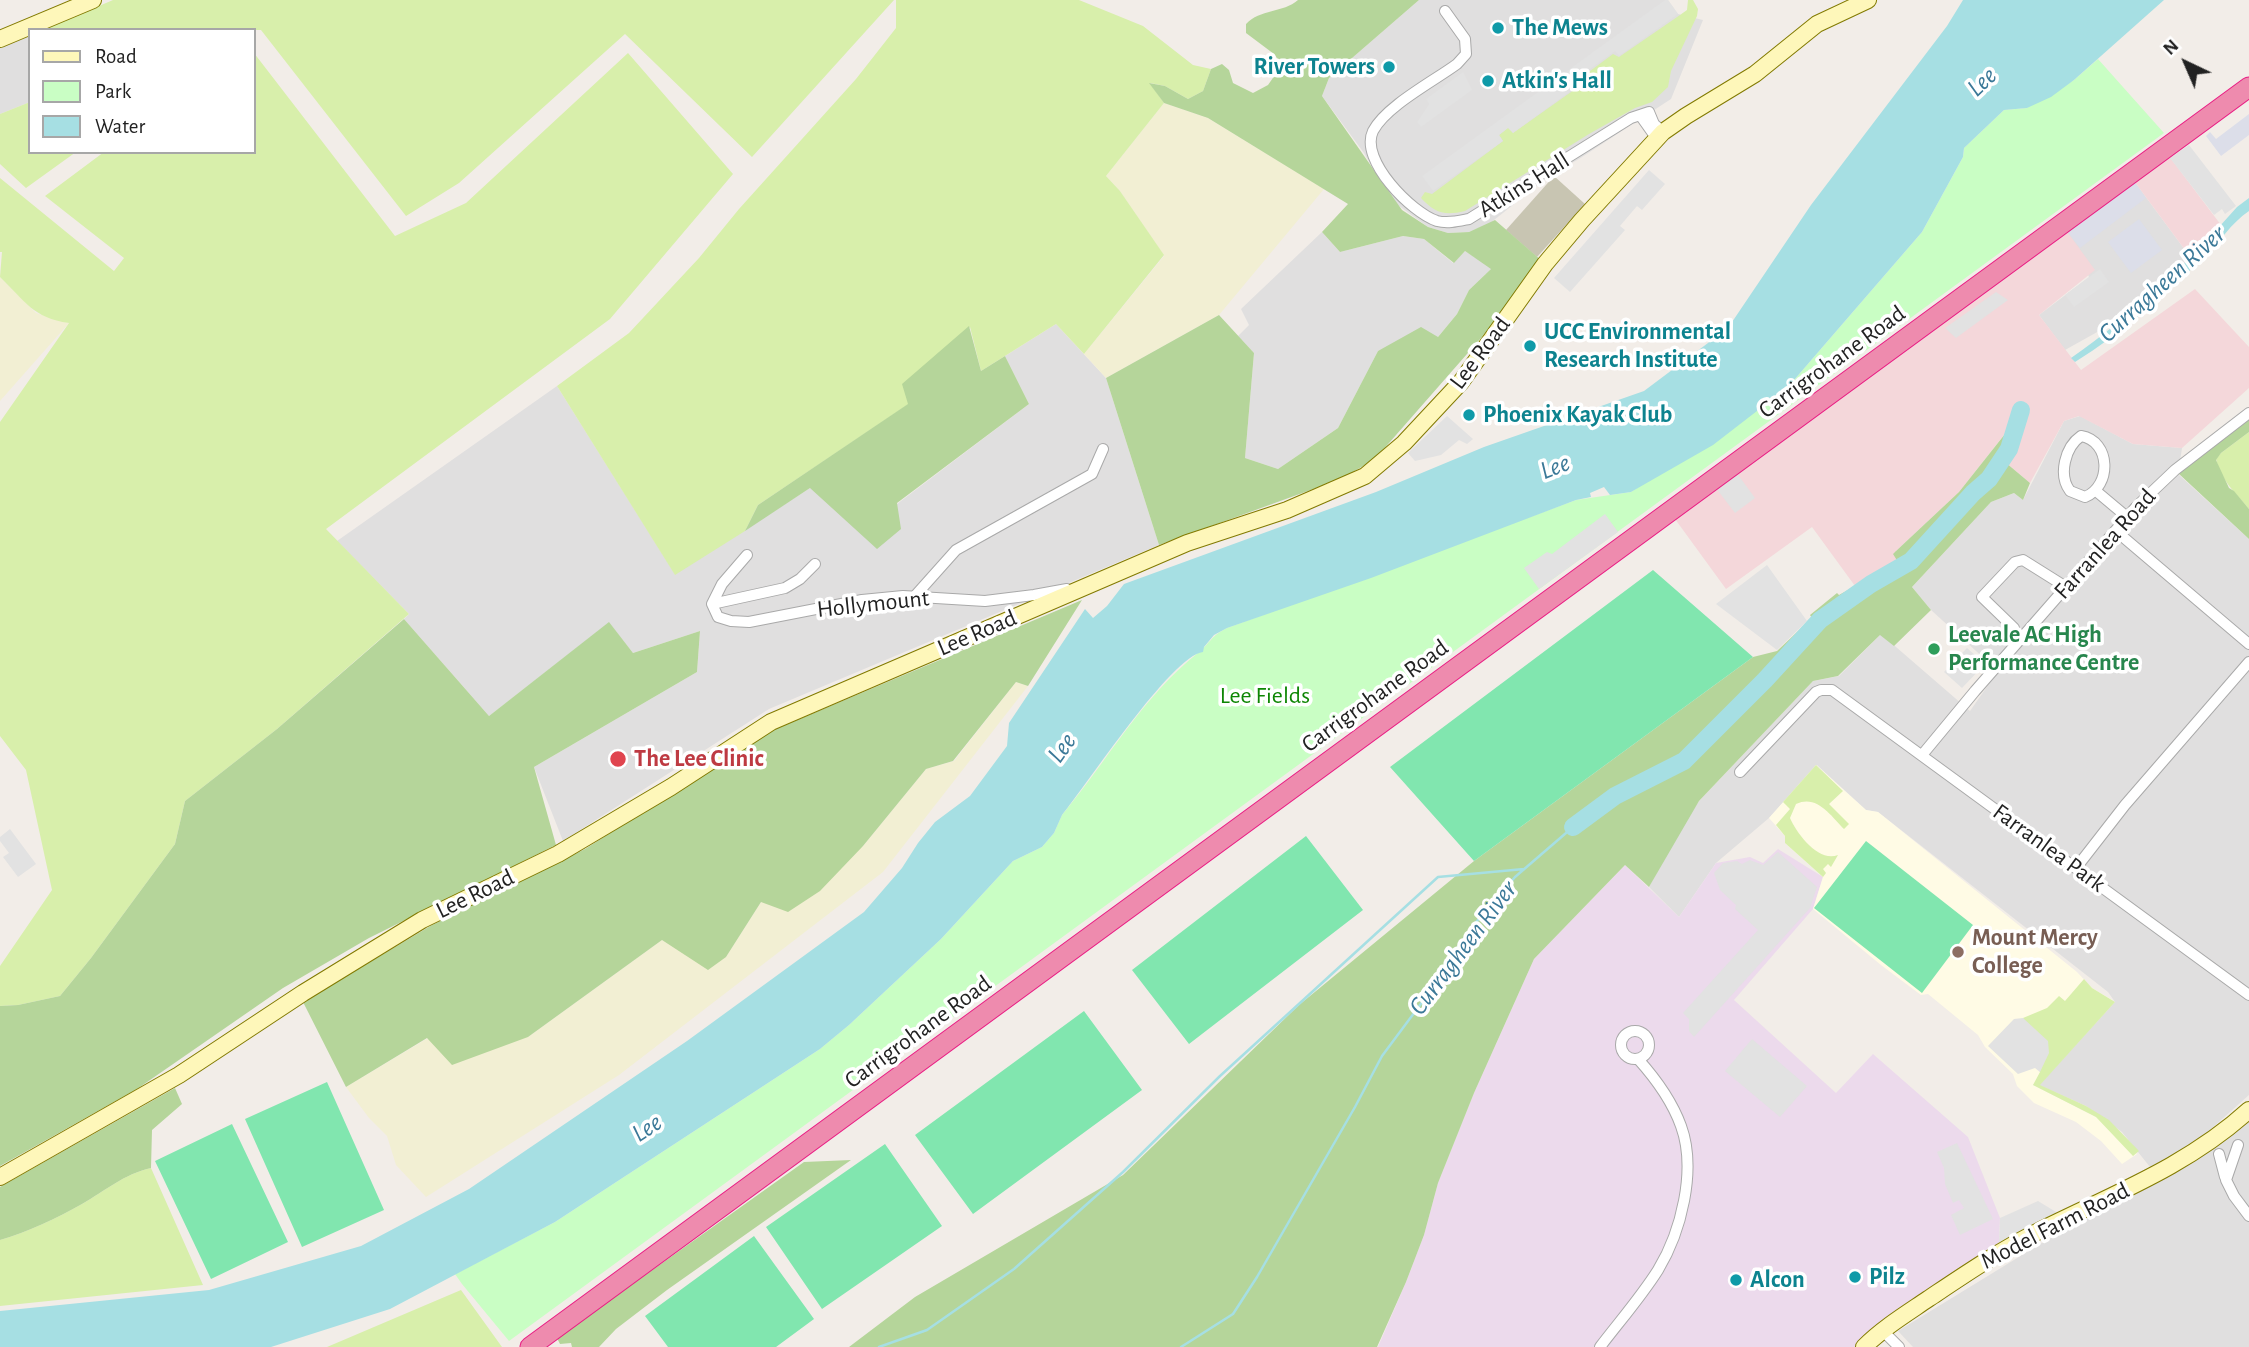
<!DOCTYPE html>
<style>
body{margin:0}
#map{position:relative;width:2249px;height:1347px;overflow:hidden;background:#f2ede8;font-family:"Alegreya Sans",sans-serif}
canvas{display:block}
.legend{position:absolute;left:28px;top:28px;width:228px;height:126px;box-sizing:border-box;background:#fff;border:2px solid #a7a7a7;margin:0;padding:9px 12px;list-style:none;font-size:21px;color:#222}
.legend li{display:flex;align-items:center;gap:14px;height:35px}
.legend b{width:35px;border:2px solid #a7a7a7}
.north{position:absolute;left:2151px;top:28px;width:70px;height:70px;-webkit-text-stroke:5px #fff;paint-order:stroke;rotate:316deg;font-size:19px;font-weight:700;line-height:28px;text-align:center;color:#222}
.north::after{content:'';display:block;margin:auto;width:24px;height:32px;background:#222;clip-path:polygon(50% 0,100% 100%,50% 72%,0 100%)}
</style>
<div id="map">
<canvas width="2249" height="1347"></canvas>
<ul class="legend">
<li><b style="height:9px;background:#fef7ba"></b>Road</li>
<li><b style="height:19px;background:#c9fec4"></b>Park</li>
<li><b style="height:19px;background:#a6dfe3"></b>Water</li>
</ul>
<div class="north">N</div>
</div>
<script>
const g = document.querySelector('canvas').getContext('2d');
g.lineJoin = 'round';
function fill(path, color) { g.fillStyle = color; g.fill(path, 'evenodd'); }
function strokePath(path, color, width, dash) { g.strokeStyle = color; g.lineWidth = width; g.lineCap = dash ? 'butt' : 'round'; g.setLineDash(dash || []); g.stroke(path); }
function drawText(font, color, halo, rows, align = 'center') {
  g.font = font + ' "Alegreya Sans",sans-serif'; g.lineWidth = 7; g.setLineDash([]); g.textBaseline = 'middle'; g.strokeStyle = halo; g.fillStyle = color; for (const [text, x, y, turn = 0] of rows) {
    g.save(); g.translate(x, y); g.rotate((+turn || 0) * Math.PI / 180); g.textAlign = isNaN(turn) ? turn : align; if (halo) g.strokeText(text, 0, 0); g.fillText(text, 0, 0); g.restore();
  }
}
fill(new Path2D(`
 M1419,0H1668L1678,14L1703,20L1671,99L1579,159L1552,174L1489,224L1469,232L1448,233L1428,227L1391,200L1364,153L1322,96L1329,78Z
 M30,36V102L0,114V48Z
 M2134,181L2191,258L2161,288L2117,321L2065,350L2039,315L2089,277L2066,230Z
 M1322,232L1340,252L1403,236L1424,239L1453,263L1465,251L1492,268L1469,290L1457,314L1437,338L1378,351L1338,428L1278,469L1245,458L1254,353L1238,336L1249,325L1241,309Z
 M1056,324L1106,378L1159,545L769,709L563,841L534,767L697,672L700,631L633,653L609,623L489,716L404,619L409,614L337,541L557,386L675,574L810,488L897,504L1029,404L1005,356Z
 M2080,416L2133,444L2182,448L2178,474L2249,539V1095L2202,1137L2179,1153L2150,1167L2122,1132L2086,1106L2039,1085L2115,1002L2108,992L1878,812L1866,810L1817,765L1769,818L1716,863L1679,917L1649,887L1682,826L1699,801L1813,681L1839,676L1881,634L1970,711L1998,671L1931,610L1912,587L1991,502L2014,493L2023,500L2064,421Z
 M2249,1117V1347H1913L1898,1331L2040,1244L2208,1152Z`), '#e0dfdf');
fill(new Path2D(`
 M2169,156L2221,225L2191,258L2134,181Z
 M2066,230L2095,270L2039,315L2081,370L2195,289L2249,347V388L2182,448L2133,444L2079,416L2064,421L2030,483L2005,462L2004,435L1959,492L1896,551L1899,562L1855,586L1812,527L1726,589L1675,519Z`), '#f4d7da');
fill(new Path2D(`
 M1778,849L1823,877L1813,909L1734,1000L1836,1093L1873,1054L1968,1137L2000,1218L1999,1245L1875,1326L1856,1347H1378L1406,1282L1424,1235L1438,1183L1474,1093L1534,959L1625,865L1679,917L1716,863L1750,857L1763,863Z`), '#ecdaec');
fill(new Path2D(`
 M1816,765L1866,810L1878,812L2077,972L2092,988L2112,1000L2033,1085L2096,1117L2112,1128L2137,1154L2122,1164L2101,1141L2076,1122L2034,1103L2017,1086L2013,1074L1985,1047L1978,1035L1928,994L1921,995L1881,965L1813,909L1823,877L1785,843V836L1769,818Z`), '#fffbe5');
fill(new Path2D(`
 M1554,176L1585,204L1537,257L1506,230Z`), '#c8c5b2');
fill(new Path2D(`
 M1164,103L1208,118L1324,189L1219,315L1106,378L1084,354L1164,256L1120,191L1106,176Z
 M0,277L36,313L69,323L0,401Z
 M1016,682L1028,686L883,872L619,1075L426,1197L396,1165L387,1136L369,1118L346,1087L428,1038L528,1037L662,940L726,957L761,902L863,846L926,769L954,761Z`), '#f2efd3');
fill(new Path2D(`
 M113,0H894L752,157L625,34L459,183L406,216L261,30H49L48,28Z
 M896,0H1079L1143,26L1193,65L1211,69L1203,91L1188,99L1165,86L1150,83L1164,103L1106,176L1120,191L1164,255L1084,354L1056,324L981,371L970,327L909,404L758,505L745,531L675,575L557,386L629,333L699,258L739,209L856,79L896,28Z
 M1688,0H1693L1698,9L1697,16L1671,71L1668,87L1652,102L1635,108L1589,134L1465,211C1444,216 1435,213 1421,198L1425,192L1432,194L1503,141L1499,135L1509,127L1513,133L1588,80L1586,74L1613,54L1619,57L1680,15L1687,10Z
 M254,53L395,236L466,203L628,53L733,174L610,319L326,529L409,614L277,729L185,801L175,844L91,958L60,996L18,1005L0,1006V966L52,890L26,770L0,736V422L69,323C33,318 25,301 0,277L2,252H0V178L114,271L124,258L45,196L104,152H254Z
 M30,102V152H76L26,188L0,164V114Z
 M2249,432V509C2236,493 2221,481 2216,459L2221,453Z
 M1816,765L1843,791L1829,804L1849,824L1844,829C1831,816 1817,794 1796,804L1790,818C1797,834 1819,863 1838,855L1831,867L1828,864L1823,869L1826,873L1823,877L1785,843V836L1776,825L1790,809L1783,802Z
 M2084,979L2092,988L2115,1002L2040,1085L2086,1106L2109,1120L2139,1151L2133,1156L2096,1117L2033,1085L2040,1072L2023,1018L2047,1008L2059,996L2065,1001Z
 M151,1168L203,1285L0,1306V1240C28,1232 57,1218 82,1204C105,1191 124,1174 151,1168Z
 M461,1290L502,1347H327Z`), '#d8efab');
fill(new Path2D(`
 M1298,0H1419L1329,78L1322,96L1402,210L1428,227L1448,233L1469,232L1495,220L1542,261L1481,338L1375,459L1341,479L1159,545L1106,378L1219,315L1254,353L1245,458L1278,469L1338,428L1378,351L1421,327L1438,337L1457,314L1469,290L1491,269L1465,251L1454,263L1424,239L1403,236L1340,252L1322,232L1348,204L1208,118L1164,103L1149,83L1165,86L1188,99L1203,91L1211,69L1222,64L1229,70L1233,83L1253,93L1268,85L1282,65L1274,54L1246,33V24C1260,9 1283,13 1298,0Z
 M969,326L981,371L1005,356L1029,404L897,503L901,529L877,549L810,488L745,531L758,505L908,404L902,384Z
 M2249,419V432L2221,453L2216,460L2229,488L2234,491L2249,509V539L2178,473Z
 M2005,434V462L2030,483L2023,500L2014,493L1991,502L1912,587L1931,610L1894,646L1880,635L1838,676L1813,681L1699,801L1649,887L1625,865L1534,959L1474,1093L1438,1183L1424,1235L1406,1282L1377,1347H849L915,1297L1123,1175L1299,1005L1474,861L1753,657L1777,651L1812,618L1810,615L1837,593L1839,595L1898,562L1893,554L1896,551L1959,492Z
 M1082,600L1028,686L1016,682L953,761L926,769L863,846L820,891L788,912L761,902L726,957L708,970L662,940L528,1037L452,1065L427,1038L346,1087L303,1002L432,925L585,849L771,731Z
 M404,619L489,716L609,622L633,653L700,631L697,672L534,767L556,845L369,938L283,988L137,1089L0,1166V1006L18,1005L60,996L91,958L175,844L185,801L277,729Z
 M175,1088L182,1104L152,1130L151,1168C124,1174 105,1191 82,1204C57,1218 28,1232 0,1240V1187Z
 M851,1160L667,1290L616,1329L599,1347H572L571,1343L560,1344L557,1338L804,1162Z`), '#b5d59a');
fill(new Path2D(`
 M2098,59L2164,133L509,1341L462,1284L455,1274L555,1222L820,1049L849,1025L941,939L1013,861L1042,847L1054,833L1062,815C1108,760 1142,697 1199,652C1211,642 1211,636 1227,628L1576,500L1631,492L1788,387L1922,232L1963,157L1964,148L2004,110L2027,108L2074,80Z`), '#c9fec4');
fill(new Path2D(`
 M1653,570L1753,657L1474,861L1390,767Z
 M1306,836L1363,910L1189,1044L1132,970Z
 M1866,841L1973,925L1922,993L1814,908Z
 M1084,1011L1142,1090L973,1214L915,1135Z
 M327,1082L384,1210L302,1247L245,1119Z
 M232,1124L288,1242L211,1279L155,1161Z
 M885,1144L942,1226L822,1309L766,1227Z
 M754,1236L814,1319L776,1347H668L645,1316Z`), '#81e6af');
fill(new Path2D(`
 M1665,0H1668L1678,14L1619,56L1615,51L1583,74L1586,80L1513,133L1508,128L1499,135L1503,141L1433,191L1422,176Z
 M1463,72L1472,90L1421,127L1417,122L1429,104L1426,99Z
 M2189,145L2236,206L2225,214L2222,209L2214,215L2170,158Z
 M1649,170L1665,184L1642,210L1637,206L1620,226L1625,230L1570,292L1554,278Z
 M2100,269L2109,282L2074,307L2065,295Z
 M1996,292L2008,300L1956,338L1945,328Z
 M1447,416L1473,439L1467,444L1459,440L1441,455L1415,461L1408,453Z
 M1736,472L1755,498L1735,513L1716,488Z
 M1605,514L1618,532L1539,589L1524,568L1547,552L1552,554Z
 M1767,565L1807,621L1777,650L1716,604Z
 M1967,648L1985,664L1962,688L1944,672Z
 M10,829L36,864L18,877L3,857L9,853L0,841V837Z
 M1778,852L1817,887L1810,908L1694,1037L1689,1031V1019L1683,1013L1758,930L1735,909L1736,905L1720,890L1714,873L1723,863L1737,861L1742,864L1750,860L1763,865Z
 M2023,1018L2048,1041L2049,1053L2040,1072L2035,1068L2018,1074L1988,1046L2014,1019Z
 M1752,1039L1807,1086L1780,1117L1725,1071Z
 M1957,1143L1993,1219L1960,1235L1951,1215L1964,1208L1959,1200L1953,1203L1945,1184L1944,1168L1937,1152Z
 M2038,1201L2061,1215L1999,1245L2000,1218Z`), '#e2e2e2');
fill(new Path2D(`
 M2249,114V135L2221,156L2206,136L2210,132L2216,139Z
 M2134,181L2146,198L2080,248L2066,230Z
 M2139,219L2162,250L2131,273L2108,242Z`), '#dcdee9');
fill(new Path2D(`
 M1963,0H2164L2074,80L2051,97L2027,108L2004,110L1964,148L1963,157L1922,232L1788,387L1713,445L1631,492L1610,495L1604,487L1590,493L1591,497L1576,500L1371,578L1227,628L1214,635L1204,647L1203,652C1172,655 1086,786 1062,815L1054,833L1042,847L1013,861L941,939L849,1025L820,1049L555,1222L390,1309L271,1347H0V1311L209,1290L361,1246L469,1189L687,1041L864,912L902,868L918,843L935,822L970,796L1007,746L1009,723L1085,609L1093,618L1107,606L1124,584L1376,492L1484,447L1644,391L1728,328L1811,205L1947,26Z
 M2249,198V211C2231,223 2220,242 2204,257C2164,296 2122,333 2075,362L2071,358C2134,314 2187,264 2237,207Z`), '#a6dfe3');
strokePath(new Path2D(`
 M879,1347L927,1330L1014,1269L1123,1172L1220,1076L1438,877L1524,869
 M1181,1347L1233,1314L1257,1277L1355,1107L1382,1056L1423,1001L1471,928L1515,877L1573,827`), '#a6dfe3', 2.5);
strokePath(new Path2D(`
 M1573,827L1615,796L1684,761L1765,680L1820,620L1871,584L1911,561L1973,493L1989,479L2009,449L2021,410`), '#a6dfe3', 18);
const street = new Path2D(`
 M1445,11L1465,39L1466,54L1457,64C1434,81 1386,106 1373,131C1359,160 1412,213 1437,221C1448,224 1459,221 1469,219L1631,118L1649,112L1654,124L1663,132
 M1640,115L1657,139
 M2081,436C2111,441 2112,486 2085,497L2070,491C2058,475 2065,447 2081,436Z
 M2096,491L2127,517
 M2116,531L2249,644
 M815,564L800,579L785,588L712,604L718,617L731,621L749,622L862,600L903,596L985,601L1034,595L1067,589
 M914,597L956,550L1092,474L1103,449
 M712,604L722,584L747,555
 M2014,628L1982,597L2015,562L2023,560L2066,587
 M1922,755L1975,691L2136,507L2175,470L2249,413
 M1740,772L1816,692L1821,690H1832L2249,995
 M2076,868L2125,805L2249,662
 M1621 1045a14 14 0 1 1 28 0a14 14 0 1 1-28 0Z
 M2238,1145L2226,1180L2234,1196L2249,1216
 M2219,1154L2225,1177
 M1882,1330L1899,1347
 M1600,1347C1619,1322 1641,1297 1658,1270C1681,1232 1697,1170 1681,1126C1672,1101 1656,1079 1638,1059`);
const secondary = new Path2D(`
 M0,39L93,0
 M0,1177L179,1075L303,993L422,920L558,854L671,787L771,722L1187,543L1287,510L1365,476L1404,443L1461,382L1545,264L1582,220L1663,132L1686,116L1755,74L1817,24L1868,0
 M1864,1347C1883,1328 1906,1314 1928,1299C1964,1275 1999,1251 2037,1232C2111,1195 2188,1166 2249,1110`);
const highway = new Path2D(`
 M530,1347L2249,87`);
strokePath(street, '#a9a9a9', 12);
strokePath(secondary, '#827a00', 18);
strokePath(highway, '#e91d84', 21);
strokePath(street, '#fff', 10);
strokePath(secondary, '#fef7ba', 16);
strokePath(highway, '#ee8bae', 19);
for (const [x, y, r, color] of [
 [1498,28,7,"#0f9aa8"],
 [1389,67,7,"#0f9aa8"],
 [1488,81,7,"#0f9aa8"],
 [1530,346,7,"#0f9aa8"],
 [1469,415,7,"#0f9aa8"],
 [1934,649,7,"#2e9e5b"],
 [618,759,9,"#e0444e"],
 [1958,952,7,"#8d6e63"],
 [1855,1277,7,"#0f9aa8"],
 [1736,1280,7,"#0f9aa8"]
]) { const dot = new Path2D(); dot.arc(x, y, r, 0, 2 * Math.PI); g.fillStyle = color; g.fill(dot); strokePath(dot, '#fff', 2.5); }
drawText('bold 24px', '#0d838f', '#fff', [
 ["The Mews",1512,28],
 ["River Towers",1375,67,"right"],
 ["Atkin's Hall",1502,81],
 ["UCC Environmental",1544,332],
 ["Research Institute",1544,360],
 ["Phoenix Kayak Club",1483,415],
 ["Pilz",1869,1277],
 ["Alcon",1750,1280]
], 'left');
drawText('24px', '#222', '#fff', [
 ["Atkins Hall",1524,185,-32],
 ["Lee Road",1480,353,-53],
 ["Carrigrohane Road",1832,362,-36],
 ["Farranlea Road",2105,544,-48],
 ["Hollymount",873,604,-6],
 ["Lee Road",977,633,-23],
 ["Carrigrohane Road",1375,696,-36],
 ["Farranlea Park",2049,848,36],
 ["Lee Road",475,894,-26],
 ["Carrigrohane Road",918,1032,-36],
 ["Model Farm Road",2055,1226,-27]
]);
drawText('bold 24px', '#27864d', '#fff', [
 ["Leevale AC High",1948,635],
 ["Performance Centre",1948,663]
], 'left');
drawText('24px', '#0e8604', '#fff', [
 ["Lee Fields",1265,696]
]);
drawText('bold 24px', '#be3a42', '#fff', [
 ["The Lee Clinic",634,759]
], 'left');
drawText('bold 24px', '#785e54', '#fff', [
 ["Mount Mercy",1972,938],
 ["College",1972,966]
], 'left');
drawText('italic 26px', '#3b7998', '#fff', [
 ["Lee",1982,82,-43],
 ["Curragheen River",2162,284,-42],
 ["Lee",1555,467,-21],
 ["Lee",1062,748,-54],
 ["Curragheen River",1463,948,-53],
 ["Lee",647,1128,-33]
]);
</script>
